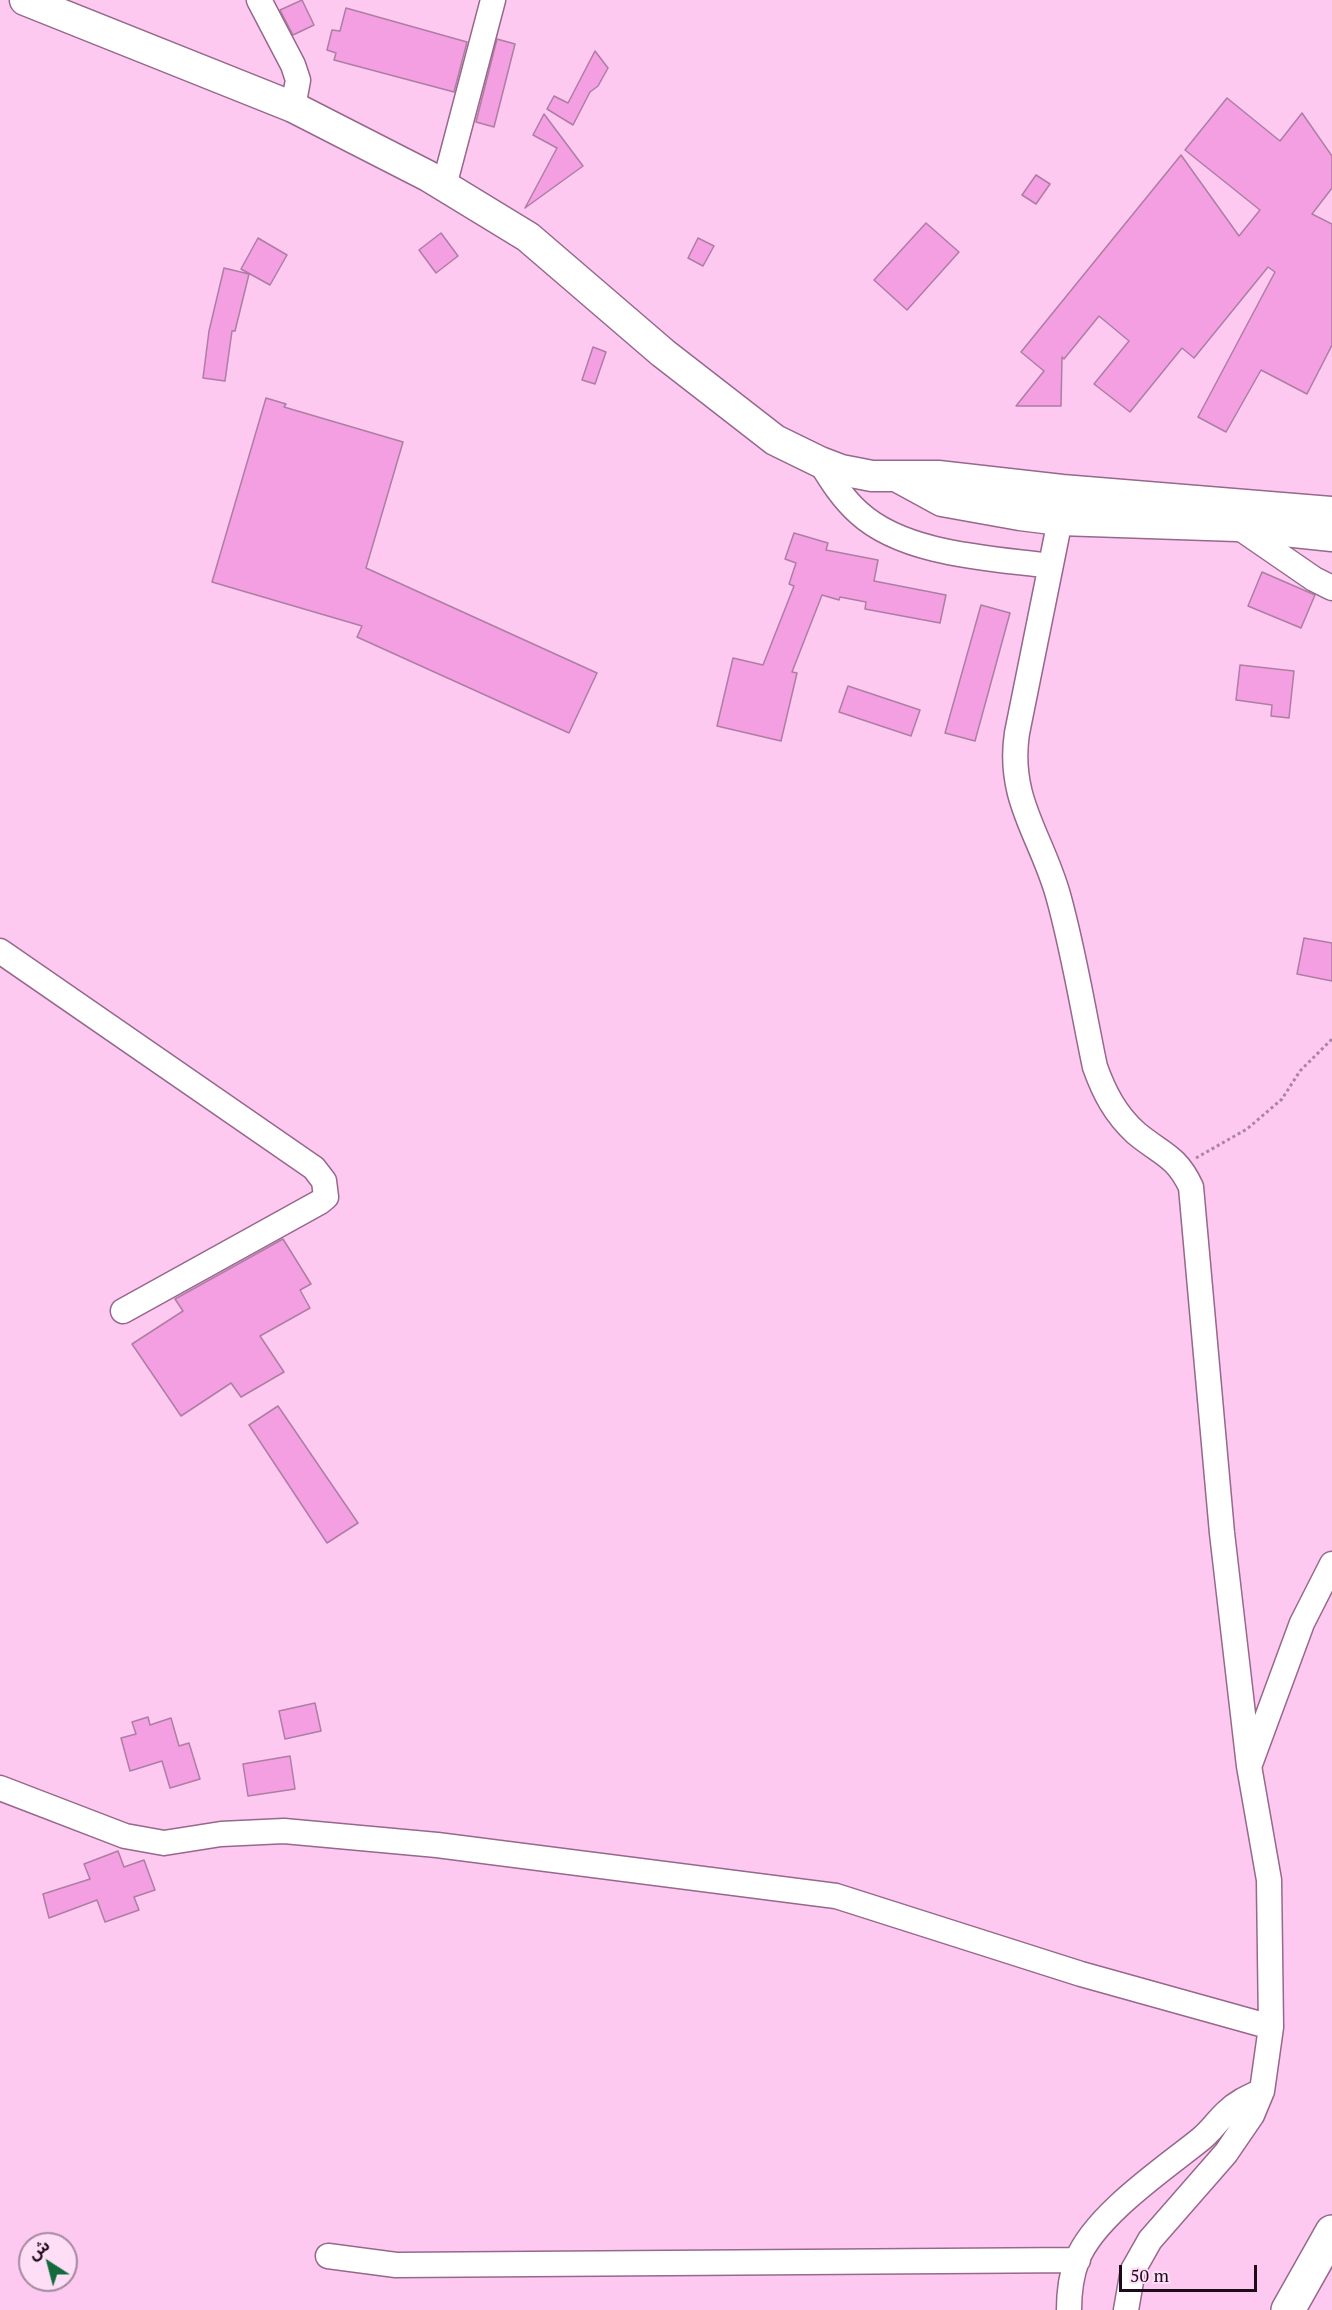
<!DOCTYPE html>
<meta charset="utf-8">
<style>
body{margin:0}
#map{position:relative;width:1332px;height:2310px;overflow:hidden;background:#fdc9f1;font-family:"PT Serif","Noto Sans Arabic",serif}
canvas{display:block}
.north{position:absolute;left:18px;top:2232px;width:60px;height:60px;box-sizing:border-box;background:#fedef6;border:2px solid #a48a9e;border-radius:50%;rotate:324deg;font-size:16px;font-weight:700;line-height:24px;text-align:center;color:#1d0b19}
.north::after{content:'';display:block;margin:auto;width:21px;height:27px;background:#126a3d;clip-path:polygon(50% 0,100% 100%,50% 72%,0 100%)}
.scale{position:absolute;left:1119px;top:2265px;width:138px;height:27px;box-sizing:border-box;border:3px solid #1d0b19;border-top:0;padding-left:8px;font-size:18px;line-height:21px;white-space:nowrap;color:#1d0b19;-webkit-text-stroke:4px #fedef6;paint-order:stroke}
</style>
<div id="map">
<canvas width="1332" height="2310"></canvas>
<div class="north">ش</div>
<div class="scale">50 m</div>
</div>
<script>
const g = document.querySelector('canvas').getContext('2d');
g.lineJoin = 'round';
function fill(path, color) { g.fillStyle = color; g.fill(path, 'evenodd'); }
function strokePath(path, color, width, dash) { g.strokeStyle = color; g.lineWidth = width; g.lineCap = dash ? 'butt' : 'round'; g.setLineDash(dash || []); g.stroke(path); }
const building = new Path2D(`
 M302,0L314,25L293,35L280,10Z
 M346,8L467,42L454,92L334,60L336,53L327,50L332,30L340,31Z
 M497,39L515,44L494,127L476,122Z
 M595,51L608,68L598,86L590,92L573,125L547,109L554,96L568,103Z
 M1227,98L1280,141L1302,113L1332,156V188L1312,214L1332,224V345L1307,394L1261,370L1226,432L1198,417L1275,272L1268,267L1194,358L1182,348L1130,412L1094,384L1129,341L1099,316L1064,359L1062,357L1061,406H1016L1044,371L1021,352L1181,155L1239,236L1260,210L1185,150Z
 M544,114L583,166L525,208L557,148L533,135Z
 M1036,175L1050,184L1036,204L1022,195Z
 M926,223L959,252L907,310L874,280Z
 M441,233L458,256L436,273L419,250Z
 M258,238L287,255L270,285L241,269Z
 M698,238L714,246L703,266L688,258Z
 M224,268L249,274L235,331H232L225,381L203,378L209,331Z
 M593,347L606,352L595,384L582,380Z
 M266,398L286,404L284,407L403,442L366,568L597,673L569,733L357,637L362,626L212,582Z
 M794,533L828,543L826,550L878,560L874,581L946,595L940,623L865,609L866,602L840,597L839,600L822,595L792,672L797,673L781,741L717,726L733,658L763,665L794,586L789,584L796,563L785,559Z
 M1262,572L1315,595L1301,628L1248,606Z
 M981,605L1010,613L975,741L945,733Z
 M1240,665L1294,671L1289,718L1271,716L1272,705L1236,700Z
 M848,686L920,710L911,736L839,712Z
 M1304,938L1332,943V981L1297,974Z
 M283,1239L311,1284L300,1290L310,1308L260,1336L284,1372L241,1397L231,1383L181,1416L132,1344L183,1311L175,1299Z
 M278,1406L358,1523L327,1543L249,1425Z
 M315,1703L321,1731L285,1739L279,1711Z
 M148,1717L150,1725L171,1718L179,1746L189,1743L200,1779L170,1788L162,1761L130,1771L121,1738L136,1734L132,1722Z
 M290,1756L295,1789L248,1796L243,1764Z
 M118,1851L124,1867L144,1860L155,1890L134,1897L139,1910L105,1922L97,1900L49,1918L43,1894L90,1879L84,1864Z`);
fill(building, '#f49fe2');
strokePath(building, '#ad7ea2', 1.5);
const minor = new Path2D(`
 M259,0L293,65L298,80L293,107
 M444,186L493,0
 M820,462C831,480 843,499 859,513C905,555 991,558 1050,566
 M1060,520L1017,733C1007,799 1041,835 1058,895C1074,952 1083,1010 1095,1067C1104,1092 1115,1114 1136,1133C1161,1154 1176,1155 1191,1187L1222,1533L1249,1766L1269,1880L1271,2027L1262,2091L1252,2115L1226,2153L1150,2240L1133,2270L1126,2310
 M1237,526L1314,579L1332,588
 M0,951L314,1168L324,1181L326,1197L320,1202L123,1311
 M1250,1764L1302,1623L1332,1564
 M0,1788L125,1836L164,1843L221,1834L284,1831L437,1845L836,1896L1081,1974L1271,2027
 M328,2256L396,2265L1078,2260
 M1069,2310C1069,2293 1071,2276 1077,2260C1095,2215 1164,2169 1201,2139C1211,2131 1218,2120 1227,2112C1237,2102 1249,2097 1262,2091`);
const major = new Path2D(`
 M25,0L293,107L428,176L528,237L663,353L775,440L820,462L841,470L872,476H938L1062,490L1332,512
 M898,477L942,501L1020,515L1060,520L1237,526L1332,536`);
const highway = new Path2D(`
 M1288,2310L1332,2232`);
strokePath(minor, '#96688b', 27);
strokePath(major, '#96688b', 33);
strokePath(highway, '#96688b', 36);
strokePath(new Path2D(`
 M1196,1158L1247,1129L1282,1099L1300,1071L1332,1039`), '#ac84a3', 3, [3, 3]);
strokePath(minor, '#fff', 24);
strokePath(major, '#fff', 30);
strokePath(highway, '#fff', 33);
</script>
